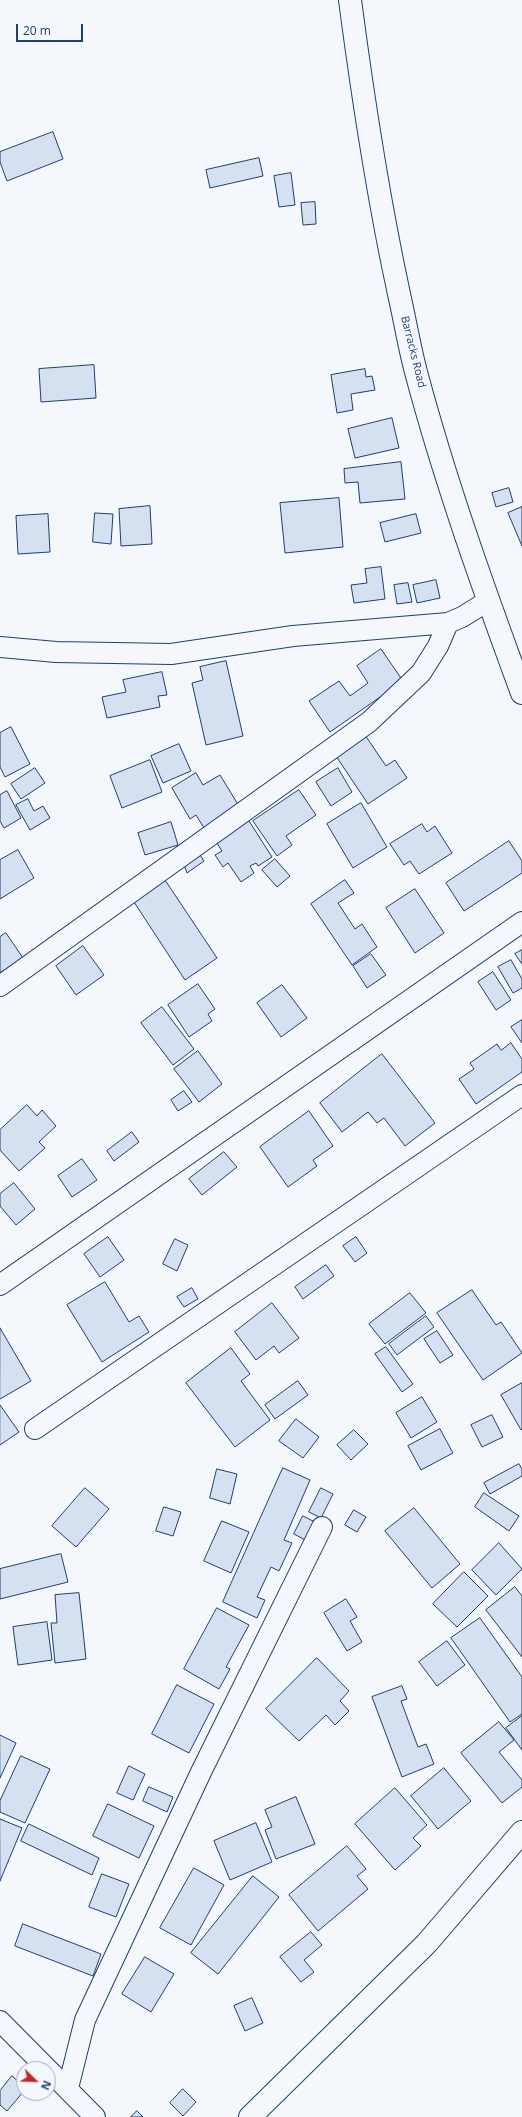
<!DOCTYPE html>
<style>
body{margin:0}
#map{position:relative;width:522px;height:2117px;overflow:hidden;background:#f4f7fb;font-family:"Open Sans",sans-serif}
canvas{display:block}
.north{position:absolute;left:16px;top:2061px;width:40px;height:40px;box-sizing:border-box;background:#f4f7fb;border:1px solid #9eadc5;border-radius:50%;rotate:113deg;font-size:11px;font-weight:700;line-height:16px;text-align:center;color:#1d3f73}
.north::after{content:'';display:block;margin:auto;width:14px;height:18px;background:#c62828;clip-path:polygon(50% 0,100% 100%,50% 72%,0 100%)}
.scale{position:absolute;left:16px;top:24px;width:67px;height:18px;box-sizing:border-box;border:2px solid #1d3f73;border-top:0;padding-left:5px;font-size:12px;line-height:14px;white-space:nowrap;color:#1d3f73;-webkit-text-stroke:3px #f4f7fb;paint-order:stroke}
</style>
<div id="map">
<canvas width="522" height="2117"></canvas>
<div class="north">N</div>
<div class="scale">20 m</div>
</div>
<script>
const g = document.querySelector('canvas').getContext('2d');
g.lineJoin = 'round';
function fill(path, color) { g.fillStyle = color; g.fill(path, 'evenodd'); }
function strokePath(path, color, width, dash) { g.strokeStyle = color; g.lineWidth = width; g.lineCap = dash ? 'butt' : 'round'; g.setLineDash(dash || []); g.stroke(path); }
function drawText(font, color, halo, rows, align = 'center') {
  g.font = font + ' "Open Sans",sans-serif'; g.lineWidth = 3; g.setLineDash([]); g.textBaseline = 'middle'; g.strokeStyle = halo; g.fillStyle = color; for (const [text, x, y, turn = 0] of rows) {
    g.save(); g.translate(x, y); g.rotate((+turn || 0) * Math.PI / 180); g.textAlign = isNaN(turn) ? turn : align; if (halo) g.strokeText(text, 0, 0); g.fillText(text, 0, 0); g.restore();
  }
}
const building = new Path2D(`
 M53,132L63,159L7,181L0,162V152Z
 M259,158L263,176L210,188L206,170Z
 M291,173L295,205L279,207L274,176Z
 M315,202L316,224L303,225L301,203Z
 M94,365L96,398L41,402L39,369Z
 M365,369L366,377L372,376L375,390L351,394L353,410L337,413L331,375Z
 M392,418L399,448L355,458L348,429Z
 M401,462L405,499L360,503L358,482L345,483L344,469Z
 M509,488L513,502L496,507L492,493Z
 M339,498L343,547L285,553L280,503Z
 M150,506L152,544L121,546L119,509Z
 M522,507V546L508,513Z
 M95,513L113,514L111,544L93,542Z
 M48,514L50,552L18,554L16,516Z
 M416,514L421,533L385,542L380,523Z
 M381,567L385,599L354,603L351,585L367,583L365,569Z
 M436,580L440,598L417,603L413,585Z
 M408,583L412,602L397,604L394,585Z
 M381,649L403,681L330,732L309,701L339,681L350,696L368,683L357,666Z
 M226,661L243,736L206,745L192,683L203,680L200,667Z
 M162,672L167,695L158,696L160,707L107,718L102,697L126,692L123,680Z
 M11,727L30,764L5,777L0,767V733Z
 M365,735L386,766L395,760L407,778L368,804L336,756Z
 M179,744L191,771L163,783L151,756Z
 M150,760L162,792L122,808L110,776Z
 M35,768L45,783L21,799L11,784Z
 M338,768L352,792L331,806L316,782Z
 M196,773L203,785L220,775L239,806L204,828L196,815L190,819L172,788Z
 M299,790L316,815L286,836L292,845L277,856L253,821Z
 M7,791L21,818L4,828L0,821V795Z
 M28,799L34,811L43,806L50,818L30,830L16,805Z
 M361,803L387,847L353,868L327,824Z
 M249,821L272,857L258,866L256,863L250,866L254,873L241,882L228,863L223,867L215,855L222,851L217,843Z
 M171,822L178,845L145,855L138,833Z
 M422,824L427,832L435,826L452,853L419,874L410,861L404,865L390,844Z
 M509,841L522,861V873L464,911L446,883Z
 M18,850L34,878L0,899V860Z
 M200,855L204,861L187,873L184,865Z
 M275,859L290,876L277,887L262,870Z
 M165,880L217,958L185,980L134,902Z
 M345,880L354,893L338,903L355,929L362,924L377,947L352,965L311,904Z
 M415,889L444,933L415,953L386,908Z
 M6,933L23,958L0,973V937Z
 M83,946L104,975L76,995L56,966Z
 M522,950V964L515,954Z
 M371,954L386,975L367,988L353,966Z
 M511,960L522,979V988L513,993L498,967Z
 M493,972L511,1000L496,1010L478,982Z
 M198,984L215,1009L208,1014L212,1021L189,1037L168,1005Z
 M282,985L307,1018L281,1037L257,1003Z
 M162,1007L194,1049L173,1065L141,1023Z
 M522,1020V1043L511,1027Z
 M511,1043L522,1059V1072L476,1104L459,1079L474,1069L470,1063L497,1044L501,1050Z
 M198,1051L222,1084L199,1102L174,1069Z
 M382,1054L435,1123L405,1146L384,1118L377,1123L368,1112L342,1132L320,1103Z
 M184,1091L192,1102L178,1111L171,1100Z
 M27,1105L37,1116L42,1110L56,1126L39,1142L45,1148L19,1171L0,1150V1130Z
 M309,1111L333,1146L313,1160L317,1166L288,1187L260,1147Z
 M132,1132L139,1142L114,1161L107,1151Z
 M224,1152L237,1167L202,1195L189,1179Z
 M82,1159L97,1180L72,1197L58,1176Z
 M14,1183L35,1209L16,1225L0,1206V1194Z
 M108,1237L124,1260L100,1277L84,1254Z
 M356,1237L367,1253L355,1262L343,1246Z
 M175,1239L188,1245L177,1271L163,1264Z
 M326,1265L334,1276L303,1299L295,1287Z
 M105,1282L129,1322L139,1316L149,1332L102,1362L67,1305Z
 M192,1288L198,1299L184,1307L177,1297Z
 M472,1290L496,1325L501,1322L522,1353L483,1380L437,1313Z
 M410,1293L426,1313L385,1344L369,1324Z
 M272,1303L299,1338L279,1353L274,1346L256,1360L235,1332Z
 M426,1316L434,1327L397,1355L389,1344Z
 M0,1328L31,1381L0,1399Z
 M437,1331L453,1355L440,1363L424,1339Z
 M386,1347L413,1384L402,1392L375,1354Z
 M231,1348L250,1374L241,1381L270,1420L235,1447L186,1383Z
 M298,1381L308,1395L275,1419L265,1405Z
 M522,1383V1429L521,1430L501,1395Z
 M422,1397L437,1422L411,1438L396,1413Z
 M0,1405L19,1432L0,1445Z
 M492,1415L503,1437L482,1447L471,1425Z
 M296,1419L319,1437L303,1458L279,1441Z
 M440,1429L453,1453L421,1470L408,1446Z
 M354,1430L368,1444L351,1460L337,1445Z
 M519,1464L522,1469V1476L490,1494L484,1483Z
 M283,1468L310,1480L284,1540L292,1543L279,1571L271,1567L257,1597L265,1600L257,1618L223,1602Z
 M217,1469L237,1474L230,1504L210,1498Z
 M85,1488L109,1509L76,1547L52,1526Z
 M321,1488L333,1494L321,1518L309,1512Z
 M484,1493L519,1516L509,1531L475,1507Z
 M164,1507L181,1512L173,1536L156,1531Z
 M414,1508L460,1564L432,1588L385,1531Z
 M354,1510L366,1517L357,1532L345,1525Z
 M303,1516L319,1524L309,1542L294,1534Z
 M222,1521L249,1532L231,1573L204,1561Z
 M499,1543L522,1569L496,1595L472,1570Z
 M61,1554L68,1582L0,1599V1569Z
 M464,1572L488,1596L457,1627L433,1604Z
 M515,1587L522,1596V1657L486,1610Z
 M79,1593L86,1659L55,1663L51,1623H57L55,1595Z
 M346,1599L357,1617L350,1621L362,1642L347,1651L324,1613Z
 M217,1608L249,1625L226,1667L230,1669L219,1689L184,1669Z
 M480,1618L522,1677V1714L510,1722L451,1638Z
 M47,1622L52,1660L18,1665L13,1627Z
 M447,1641L465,1665L437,1686L419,1662Z
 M317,1658L349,1691L340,1701L349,1711L335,1725L326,1715L299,1741L266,1709Z
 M177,1685L214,1704L189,1753L152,1734Z
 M402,1686L407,1699L401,1701L418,1747L426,1744L434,1764L402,1777L372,1697Z
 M522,1716V1750L506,1728Z
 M499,1722L514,1740L499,1752L522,1780V1787L502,1803L461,1753Z
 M0,1735L16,1743L0,1778Z
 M21,1756L50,1769L25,1823L0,1812V1801Z
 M129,1766L145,1774L133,1800L117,1793Z
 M444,1768L471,1801L438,1829L411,1796Z
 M149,1787L173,1797L167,1812L143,1801Z
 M395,1788L427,1825L413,1838L421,1846L395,1870L355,1824Z
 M296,1797L315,1844L276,1859L265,1830L272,1827L265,1810Z
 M108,1804L154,1826L139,1858L93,1836Z
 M0,1819L22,1828L0,1881Z
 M256,1823L272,1862L230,1880L214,1841Z
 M29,1824L99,1858L92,1875L21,1841Z
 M347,1846L366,1869L357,1876L368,1889L318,1931L289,1895Z
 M194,1868L224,1885L191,1945L160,1928Z
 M102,1874L129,1884L116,1917L89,1907Z
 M253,1876L279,1897L218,1974L191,1953Z
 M23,1924L101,1954L93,1976L15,1946Z
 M311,1932L322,1945L304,1960L314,1972L301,1982L280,1957Z
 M145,1957L174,1974L151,2012L122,1994Z
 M252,1998L263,2023L245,2031L234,2006Z
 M12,2076L24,2086V2091L7,2111L0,2105V2091Z
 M183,2089L196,2102L183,2116L170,2103Z
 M137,2111L143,2117H131Z`);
fill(building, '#d5e0f0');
strokePath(building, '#1d3f73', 1);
const minor = new Path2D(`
 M0,647L56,652L171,654L293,636L448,623L462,617L488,601
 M0,986L369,722L421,673L438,646L448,623
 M0,1285L522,922
 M35,1429L522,1095
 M0,2021L95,2117
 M68,2088L85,2020L202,1770L322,1527`);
const tertiary = new Path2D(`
 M350,0C363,99 378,197 399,294C405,320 409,346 416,372C445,481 483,587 522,693
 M250,2117L427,1943L522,1832`);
strokePath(minor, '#1d3f73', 22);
strokePath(tertiary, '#1d3f73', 24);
strokePath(minor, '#f4f7fb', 20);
strokePath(tertiary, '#f4f7fb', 22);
drawText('11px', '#1d3f73', '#f4f7fb', [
 ["Barracks Road",413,352,76]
]);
</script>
